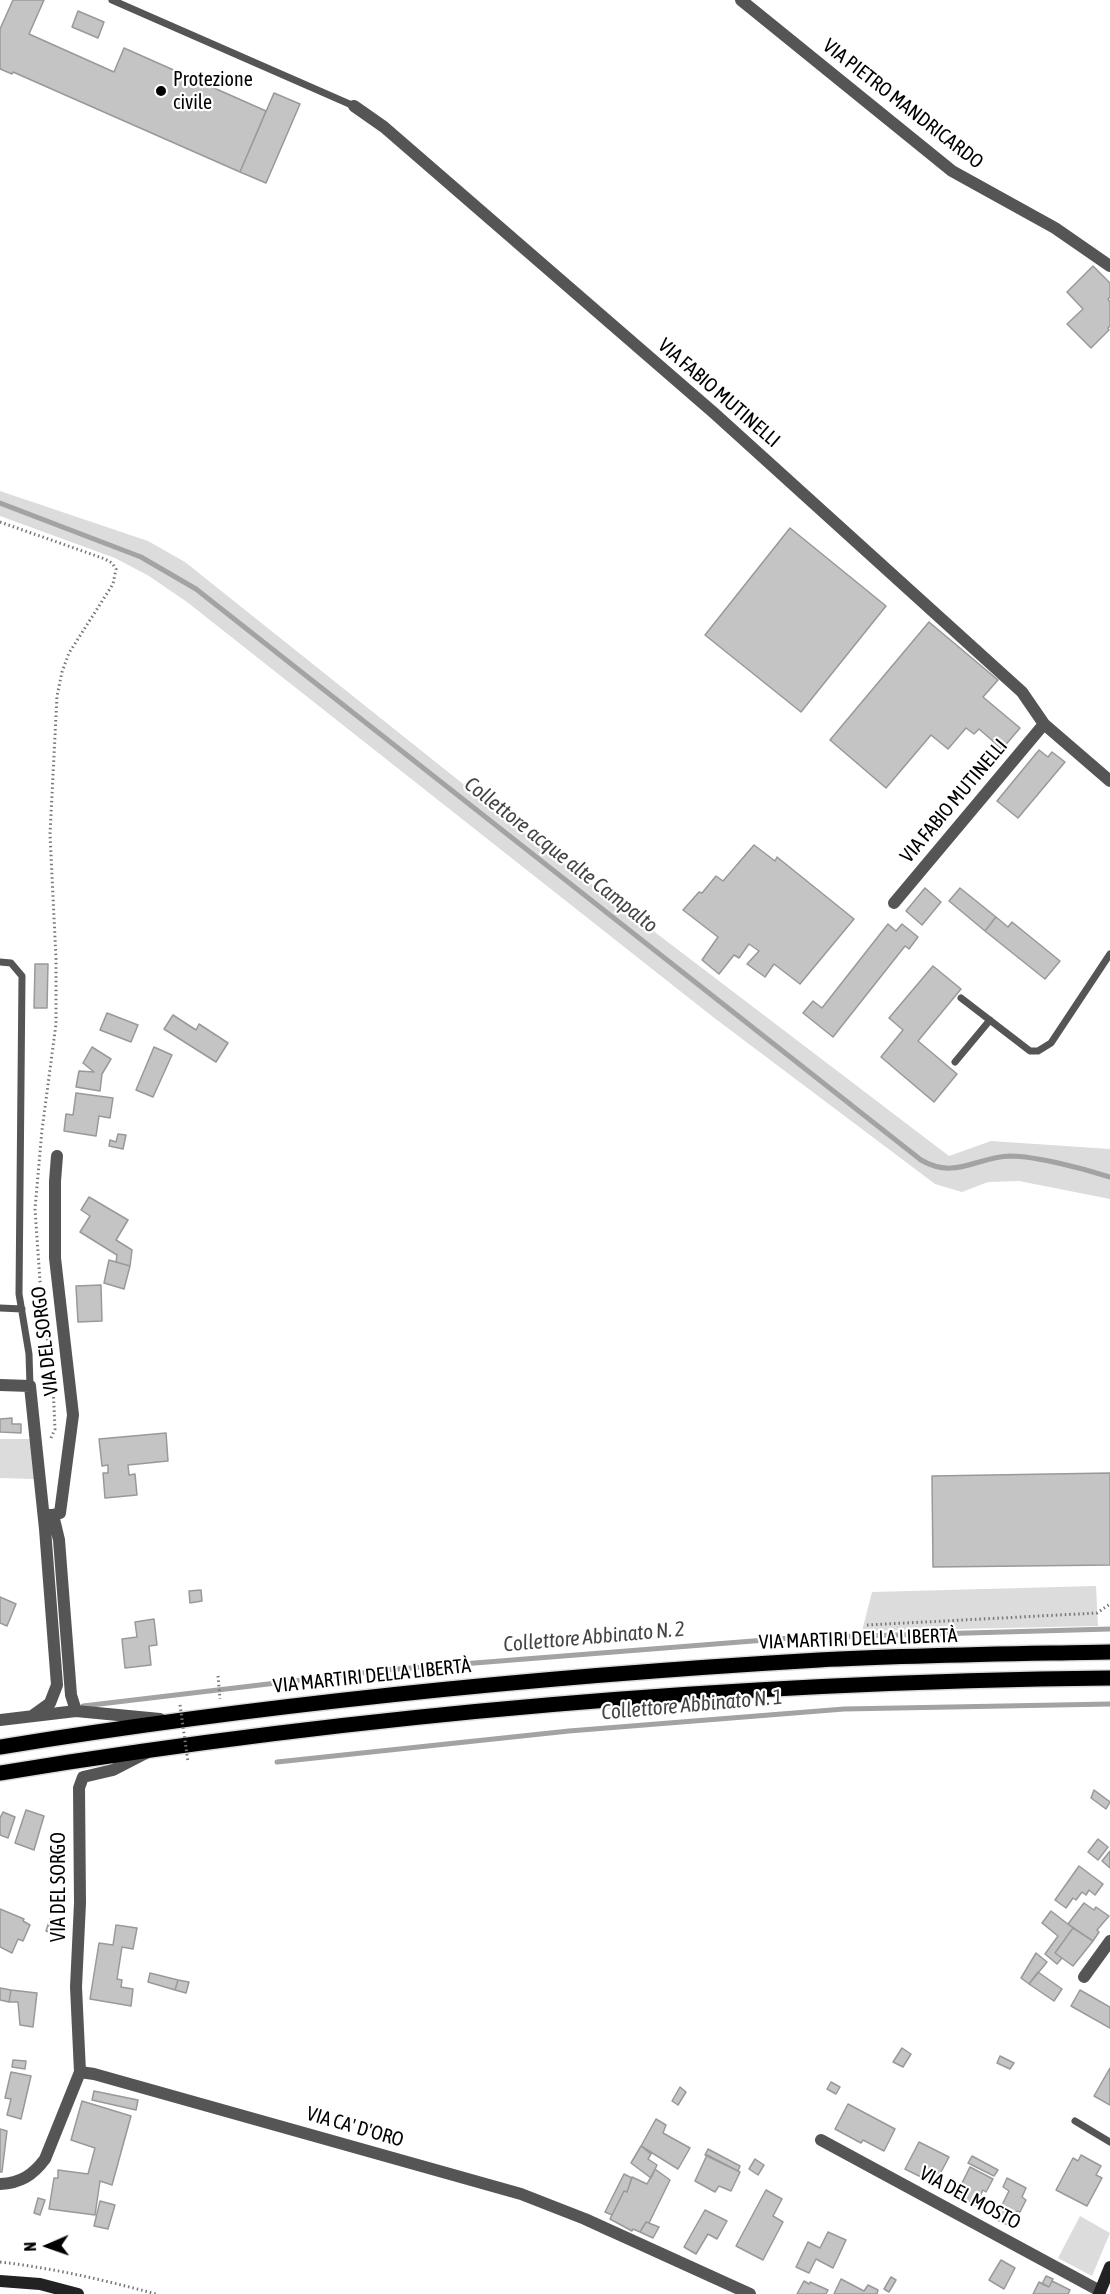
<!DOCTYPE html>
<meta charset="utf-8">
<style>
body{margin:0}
#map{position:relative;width:1110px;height:2294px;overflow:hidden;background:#fff;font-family:"Asap Condensed",sans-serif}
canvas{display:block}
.north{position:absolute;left:18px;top:2216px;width:60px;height:60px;-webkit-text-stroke:4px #fff;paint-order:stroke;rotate:268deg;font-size:16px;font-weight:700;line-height:24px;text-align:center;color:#000}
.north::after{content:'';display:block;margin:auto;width:21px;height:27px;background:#000;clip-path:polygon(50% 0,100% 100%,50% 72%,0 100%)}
</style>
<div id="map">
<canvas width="1110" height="2294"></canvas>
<div class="north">N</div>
</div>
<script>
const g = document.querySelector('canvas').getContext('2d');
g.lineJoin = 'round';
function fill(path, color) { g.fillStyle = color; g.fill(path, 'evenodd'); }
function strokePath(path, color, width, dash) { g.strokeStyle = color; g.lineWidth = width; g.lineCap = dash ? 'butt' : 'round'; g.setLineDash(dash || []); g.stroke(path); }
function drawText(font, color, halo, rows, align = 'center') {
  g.font = font + ' "Asap Condensed",sans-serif'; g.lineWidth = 4.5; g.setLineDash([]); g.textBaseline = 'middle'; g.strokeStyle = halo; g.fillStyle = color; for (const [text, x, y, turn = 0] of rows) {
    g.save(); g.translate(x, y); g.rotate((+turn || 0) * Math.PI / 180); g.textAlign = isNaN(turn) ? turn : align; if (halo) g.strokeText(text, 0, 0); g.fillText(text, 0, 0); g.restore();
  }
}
fill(new Path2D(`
 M0,491L148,541L185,562L522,831L949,1156L991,1141L1110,1149V1199L1019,1181L988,1182L962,1192L935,1184L713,1017L187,602L149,576L115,558L0,516Z
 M0,1439H30L35,1479L0,1478Z
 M1096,1586L1098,1626L862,1631L872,1592Z
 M1080,2216L1110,2233L1092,2276L1058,2258Z`), '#dcdcdc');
strokePath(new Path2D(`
 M0,503L141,557L196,589L921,1160C955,1180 976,1157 1010,1156C1036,1156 1085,1169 1110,1177
 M83,1706L386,1670L791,1638L1110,1629
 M277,1762L569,1731L844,1709L1110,1704`), '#a3a3a3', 5);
const building = new Path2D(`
 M13,0H44L29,34L114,72L124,48L266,111L240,172L13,72L12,74L0,69V29Z
 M78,11L104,22L98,38L72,27Z
 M274,93L300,104L266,183L240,172Z
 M1093,266L1110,283V297L1108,299L1110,302V326L1108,328L1109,330L1091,348L1067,324L1083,309L1067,292Z
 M790,528L886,606L801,712L705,635Z
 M929,622L998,680L983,697L1020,728L1002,749L979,729L974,734L966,728L948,749L931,735L886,788L830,740Z
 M1039,750L1048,757L1052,752L1065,762L1018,818L997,801Z
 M754,845L775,861L777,857L854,919L800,984L774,964L765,977L747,964L759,951L749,944L739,958L734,955L719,974L702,960L718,937L683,910L699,892L702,893L716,876L723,881Z
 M925,888L941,902L922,925L906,911Z
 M960,888L996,917L985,931L949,901Z
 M996,917L1008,927L1012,922L1060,961L1045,979L985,931Z
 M888,924L896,931L902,924L918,937L909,949L905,946L833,1037L803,1013L813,1001L822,1008Z
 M35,964H48L47,1008H34Z
 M933,966L961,989L918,1041L957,1074L934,1102L881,1057L903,1030L889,1018Z
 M107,1013L138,1025L131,1042L100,1030Z
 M173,1015L196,1030L199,1024L228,1043L216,1062L164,1029Z
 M92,1047L111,1059L102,1074L100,1091L76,1087L79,1071L94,1072L83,1063Z
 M154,1047L172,1055L153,1097L136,1090Z
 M76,1093L113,1098L110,1118L99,1116L96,1136L64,1131L66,1114L73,1115Z
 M118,1134L126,1135L123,1149L109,1146L110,1140L116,1142Z
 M89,1197L128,1220L116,1240L132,1250L130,1266L116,1262L117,1255L80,1232L90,1216L81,1210Z
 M109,1260L130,1266L124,1289L104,1283Z
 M101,1285L102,1321L78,1322L76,1286Z
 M12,1418V1424H21V1433L0,1432V1419Z
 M166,1433L168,1461L128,1465L129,1475L135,1474L137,1495L105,1498L103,1473H108V1465L102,1466L99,1439Z
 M1110,1473V1565L933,1567L932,1476Z
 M201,1590L202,1601L190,1603L189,1591Z
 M0,1597L16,1604L7,1626L0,1623Z
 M154,1619L157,1645L149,1646L151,1665L125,1668L122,1639L137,1637L135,1622Z
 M1094,1790L1110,1802L1106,1809L1091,1798Z
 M26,1810L44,1816L34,1850L15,1843Z
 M3,1812L15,1817L8,1838L0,1835V1818Z
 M1098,1839L1108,1847L1098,1860L1088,1852Z
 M52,1848L65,1853L63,1859L50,1854Z
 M1110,1851V1868L1102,1861Z
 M1079,1866L1103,1884L1095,1895L1089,1890L1086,1895L1082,1892L1076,1900L1073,1898L1066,1908L1055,1900Z
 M1084,1903L1094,1910L1096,1907L1109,1916L1097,1930L1099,1932L1093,1941L1068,1924Z
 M0,1909L24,1919L23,1921L30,1925L23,1941L18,1939L12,1953L0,1947Z
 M1051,1911L1073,1928L1055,1953L1062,1958L1057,1964L1045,1954L1058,1936L1042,1923Z
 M50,1919L63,1924L60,1936L46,1931Z
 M116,1925L137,1928L133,1949L122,1947L117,1979L122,1980L121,1987L133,1989L131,2006L90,1999L99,1943L113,1945Z
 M1073,1928L1093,1941L1073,1966L1055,1953Z
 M1036,1953L1047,1962L1029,1984L1021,1978Z
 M1038,1972L1062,1989L1054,2001L1029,1984Z
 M150,1973L178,1980L175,1990L148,1982Z
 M178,1980L189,1982L186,1993L175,1990Z
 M0,1988L11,1990L9,2002L0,2000Z
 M11,1990L37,1993L33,2027L20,2025L18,2002H9Z
 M1080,1990L1110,2007V2028L1071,2006Z
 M902,2048L911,2054L903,2067L893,2062Z
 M1000,2056L1014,2063L1010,2069L997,2063Z
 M13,2060L26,2061L25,2069L12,2067Z
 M1110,2068V2105L1094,2096Z
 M11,2072L31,2076L21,2119L7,2115L11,2099L5,2098Z
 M831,2082L840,2087L836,2094L827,2089Z
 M680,2087L686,2092L678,2105L672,2101Z
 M94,2091L138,2100L136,2110L92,2100Z
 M82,2101L131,2116L112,2185L100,2181L95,2215L49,2209L54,2178H58V2170L88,2174L95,2148L71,2140Z
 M848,2104L895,2129L884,2151L863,2140L861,2143L835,2129Z
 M656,2119L666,2125L663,2133L690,2148L678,2169L641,2146Z
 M0,2129L7,2131L2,2172H0Z
 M919,2142L949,2157L940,2174L937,2173L933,2183L905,2169Z
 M641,2146L651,2154L648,2159L657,2165L651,2178L631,2163Z
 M708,2149L740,2166L738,2171L705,2155Z
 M707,2155L740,2172L731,2191L719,2186L715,2192L695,2181Z
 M1081,2155L1101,2166L1096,2175L1102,2178L1087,2206L1056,2190L1073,2158L1078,2161Z
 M972,2156L998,2170L994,2176L968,2163Z
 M755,2159L764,2165L758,2175L749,2169Z
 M970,2167L993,2179L986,2192L983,2190L976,2205L956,2195Z
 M655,2169L670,2180L649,2223L646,2222L640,2232L633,2229L632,2231L610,2219L624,2191L627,2192L632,2177L647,2184Z
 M624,2174L632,2178L627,2192L624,2191L612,2215L605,2212Z
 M1007,2178L1026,2188L1022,2197L1026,2200L1020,2212L1017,2211L1010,2226L995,2219L1009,2191L1003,2187Z
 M766,2190L782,2199L773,2216L783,2222L763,2260L736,2246Z
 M38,2198L45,2200L40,2215L34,2213Z
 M100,2201L115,2205L108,2229L94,2226Z
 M705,2210L727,2221L717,2239L708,2234L696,2254L684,2247Z
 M646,2222L659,2227L653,2238L640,2232Z
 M828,2232L846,2240L833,2268L816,2259L809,2273L796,2267L808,2242L820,2248Z
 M1001,2260L1015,2268L1004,2289L989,2280Z
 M1046,2276L1053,2279L1049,2287L1042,2284Z
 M891,2277L896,2280L889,2292L884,2289Z
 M841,2279L864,2291L868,2285L878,2290L877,2294H834Z
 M804,2281L809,2284L810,2282L828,2290L826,2294H797Z
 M1052,2281L1070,2290L1068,2294H1033L1039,2282L1049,2287Z`);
fill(building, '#c4c4c4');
strokePath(building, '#999', 1.5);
const primary = new Path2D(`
 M0,1747C271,1703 545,1676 819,1660C916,1655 1013,1654 1110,1652
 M0,1773C367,1713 738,1682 1110,1678`);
strokePath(primary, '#dbdbdb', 18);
strokePath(new Path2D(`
 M0,522L105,559L112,563L116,569L113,584L69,653L62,672L57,696L50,834L56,959V1024L42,1130L35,1209L40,1281L53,1384L55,1429L51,1438
 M867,1625L1097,1613L1110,1604
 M218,1676L220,1699
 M0,2262C53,2268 104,2280 156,2294`), '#777', 3, [1.5, 3]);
strokePath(new Path2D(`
 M112,0L354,106
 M0,962L11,963L22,976L19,1294L29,1354L30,1386
 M961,998L1030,1051H1038L1051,1043L1110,954
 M955,1062L990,1020
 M0,1308L22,1309
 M1075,2121L1110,2142`), '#555', 7);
strokePath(new Path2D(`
 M741,0L952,171L1055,228L1110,266
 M354,106L384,127L714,413L1022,692L1044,724L1110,781
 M894,903L1044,724
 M0,1385L30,1386L45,1529L57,1685L50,1703L32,1716
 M45,1515H53L59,1540L71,1695L76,1711
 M53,1515L60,1513L73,1415L55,1258V1181L57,1156
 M0,1720L76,1711L160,1719
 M1084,1977L1110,1941
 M80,2072L94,2074L521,2194L585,2219L750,2294
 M821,2140L1100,2291
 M0,2184C21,2183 33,2175 45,2159L80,2072L76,1987L80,1903L79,1788L83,1777L113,1770L146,1753`), '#555', 12);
strokePath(new Path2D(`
 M0,2281L40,2284L78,2294
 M1099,2294L1110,2267`), '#222', 12);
strokePath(primary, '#000', 15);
strokePath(new Path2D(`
 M180,1705L188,1762`), '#777', 3, [1.5, 3]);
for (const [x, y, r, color] of [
 [161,91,6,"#000"]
]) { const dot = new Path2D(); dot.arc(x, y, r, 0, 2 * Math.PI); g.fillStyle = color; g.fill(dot); strokePath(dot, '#fff', 2); }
drawText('20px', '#000', '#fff', [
 ["Protezione",173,80],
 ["civile",173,103]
], 'left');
drawText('20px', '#000', '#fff', [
 ["VIA PIETRO MANDRICARDO",903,104,38],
 ["VIA FABIO MUTINELLI",719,393,41],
 ["VIA FABIO MUTINELLI",954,801,-50],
 ["VIA DEL SORGO",45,1341,-97],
 ["VIA MARTIRI DELLA LIBERTÀ",858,1639,-2],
 ["VIA MARTIRI DELLA LIBERTÀ",372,1676,-6],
 ["VIA DEL SORGO",59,1887,-90],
 ["VIA CA' D'ORO",355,2127,16],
 ["VIA DEL MOSTO",970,2198,28]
]);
drawText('italic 21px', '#444', '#fff', [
 ["Collettore acque alte Campalto",561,855,38],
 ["Collettore Abbinato N. 2",594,1637,-5],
 ["Collettore Abbinato N. 1",692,1705,-5]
]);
</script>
